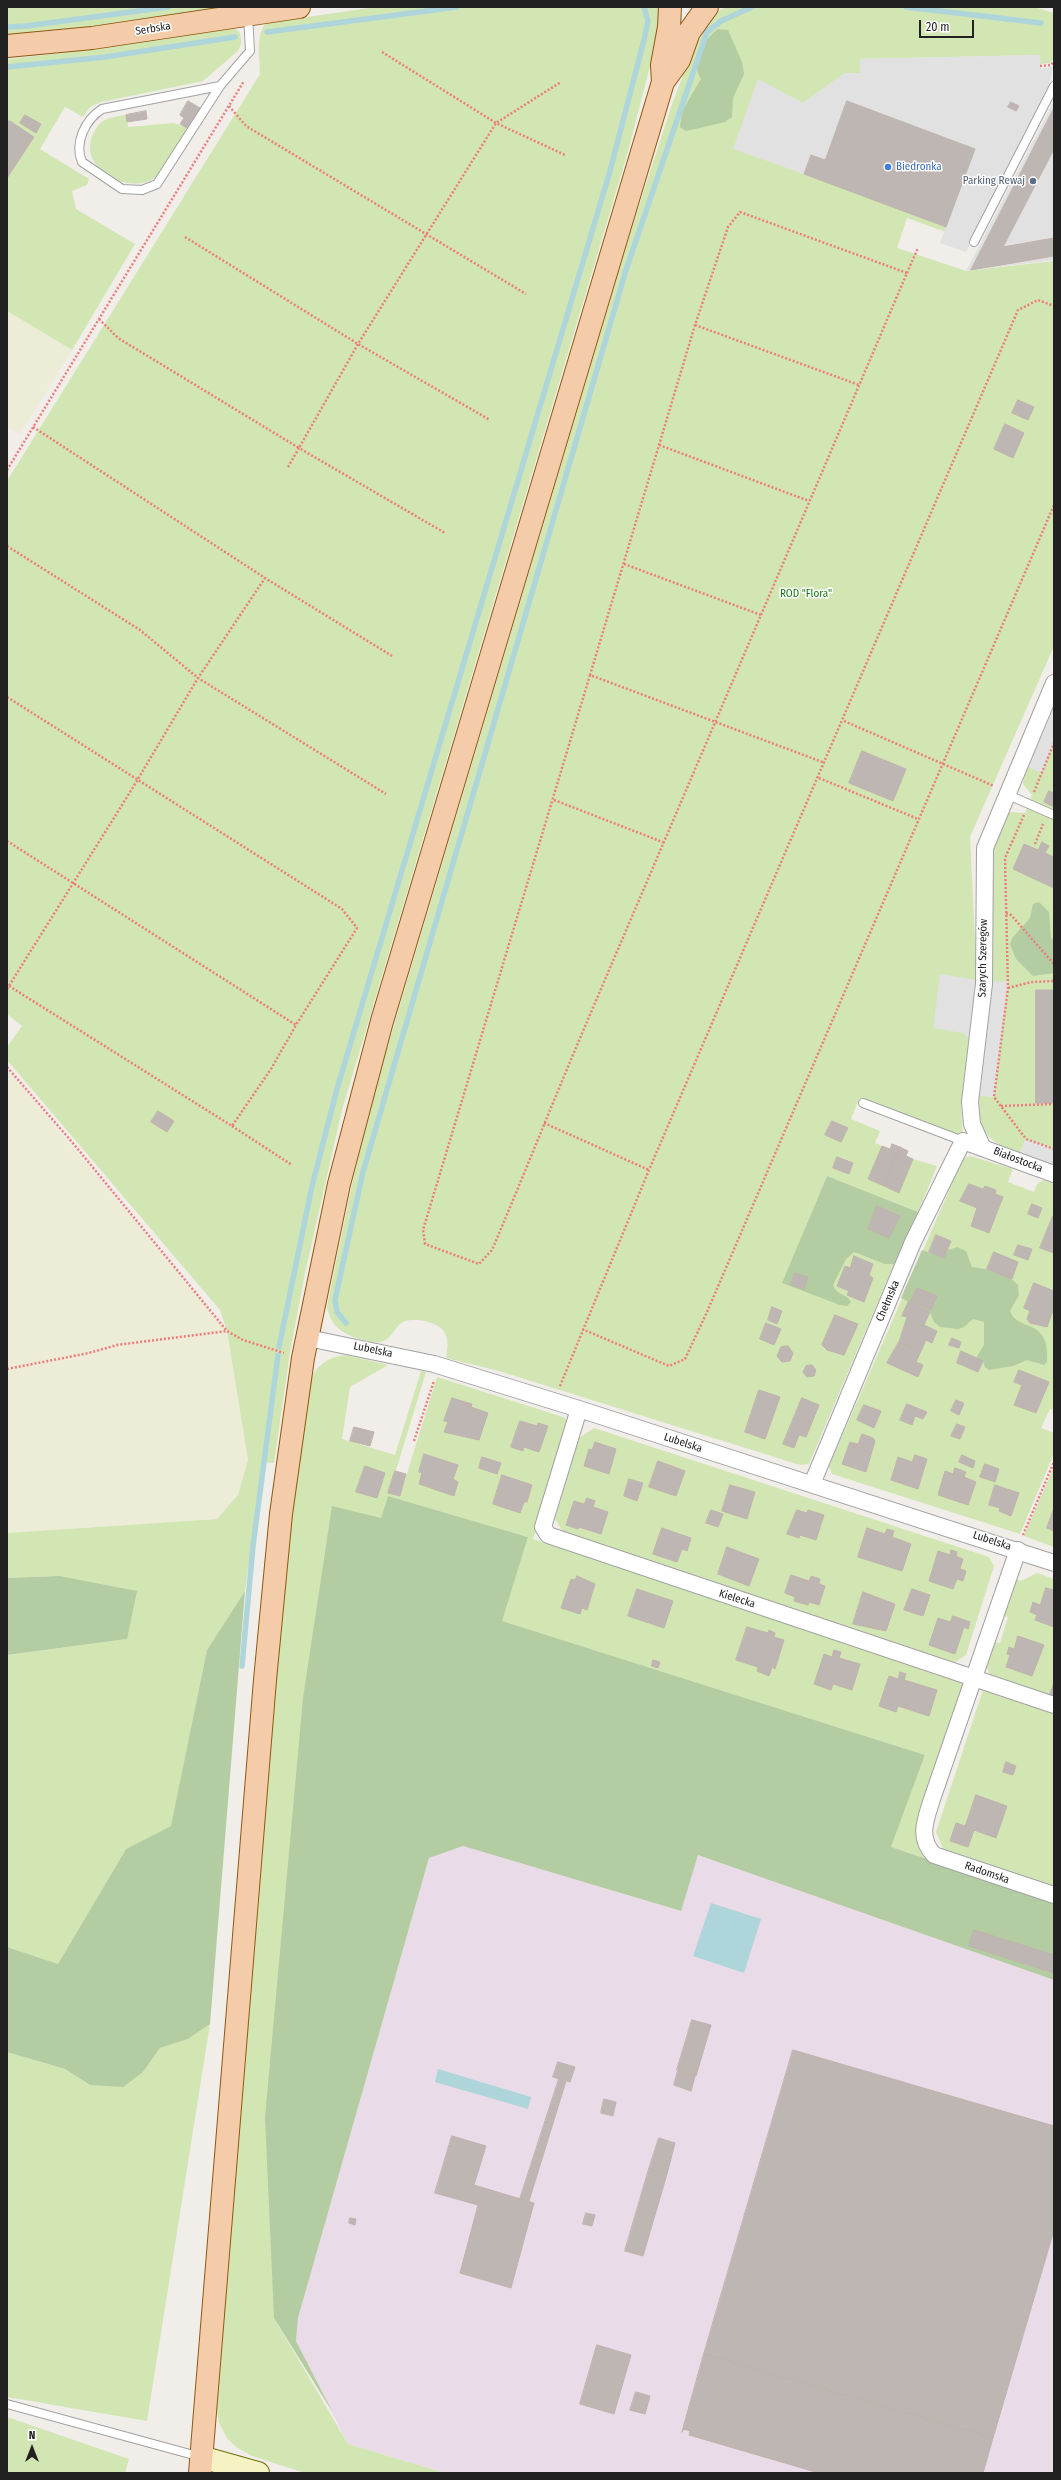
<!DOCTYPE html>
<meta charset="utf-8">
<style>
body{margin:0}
#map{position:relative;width:1061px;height:2480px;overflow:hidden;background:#f1ede9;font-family:"Fira Sans Condensed",sans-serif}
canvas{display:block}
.frame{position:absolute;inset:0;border:8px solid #212121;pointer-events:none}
.north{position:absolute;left:12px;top:2428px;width:40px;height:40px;-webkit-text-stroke:3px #fff;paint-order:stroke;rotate:0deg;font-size:11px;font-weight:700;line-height:16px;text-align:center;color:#212121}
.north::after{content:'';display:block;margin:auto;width:14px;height:18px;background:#212121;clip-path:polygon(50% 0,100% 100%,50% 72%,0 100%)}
.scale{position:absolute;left:919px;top:20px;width:55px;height:18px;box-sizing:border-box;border:2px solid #212121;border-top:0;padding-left:5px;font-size:12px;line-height:14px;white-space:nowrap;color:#212121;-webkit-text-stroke:3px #fff;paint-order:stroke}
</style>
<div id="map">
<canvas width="1061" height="2480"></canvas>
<div class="frame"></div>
<div class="north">N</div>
<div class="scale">20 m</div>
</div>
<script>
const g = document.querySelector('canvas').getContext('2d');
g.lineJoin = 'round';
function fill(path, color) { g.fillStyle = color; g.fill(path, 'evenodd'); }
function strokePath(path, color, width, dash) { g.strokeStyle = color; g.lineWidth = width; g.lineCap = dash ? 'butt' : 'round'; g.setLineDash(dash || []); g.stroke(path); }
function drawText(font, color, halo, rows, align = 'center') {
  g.font = font + ' "Fira Sans Condensed",sans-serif'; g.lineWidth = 3; g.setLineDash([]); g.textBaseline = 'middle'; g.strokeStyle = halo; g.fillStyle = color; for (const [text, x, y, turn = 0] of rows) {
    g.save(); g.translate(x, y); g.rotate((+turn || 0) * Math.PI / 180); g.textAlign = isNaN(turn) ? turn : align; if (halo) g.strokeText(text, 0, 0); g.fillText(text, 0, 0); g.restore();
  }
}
fill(new Path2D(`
 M463,1846L680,1911L698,1855L1054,1980V2473H445L348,2444L296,2341L298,2318L429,1858Z`), '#e9dbe8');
fill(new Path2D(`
 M7,311L72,350L20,434L7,427Z
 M7,1069L227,1331L248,1460L238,1495L217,1519L7,1533Z`), '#edecd6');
fill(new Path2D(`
 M7,7H240L110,27L7,37Z
 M376,7H659V31L627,155L342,1110L305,1273L290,1352L274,1463L262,1462L245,1591L207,1650L172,1826L126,1849L58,1964L7,1947V1655L127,1639L59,1576L7,1578V1533L217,1519L238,1495L248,1460L227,1331L220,1310L7,1060V1047L22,1026L7,1014V481L260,74C260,58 255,36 266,23Z
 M728,7H1034L1054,13V58L1050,63L1040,64V55L860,59V73H845L803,103L806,174L953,230L951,234L907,218L897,248L966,271L1054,261V646L970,837L977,980L961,1110L963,1137L859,1099L851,1119L880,1131L875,1143L882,1146L868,1179L899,1193L913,1159L937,1166L918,1212L827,1176L805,1228L894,1264L809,1464L800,1465L499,1371L446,1358C447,1350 449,1343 446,1336C442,1322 415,1317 403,1322C394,1327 393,1338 383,1341C377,1344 371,1342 365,1340C345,1336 330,1327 327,1306L352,1184L377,1082L631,231L671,107L701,28C707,17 716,11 728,7Z
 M233,28L239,31C242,39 242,44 238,51L203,81L101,102L90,107L83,117L65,107L40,149L89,179L87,185L72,191L76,209L135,244L72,350L7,311V178L34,137L10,121H7V59L63,53Z
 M126,115L128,127L174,123L187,128C180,141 167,169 156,177C128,197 77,168 93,134C96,128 99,123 105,120C111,117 119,116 126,115Z
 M1054,743V1149L1026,1139L1019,1155C987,1141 979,1131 975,1095L994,1097L990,982L989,852L1008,812L1025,813L1032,795L1023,784L1026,766Z
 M970,1156L1013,1169L1008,1182L1034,1192L1037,1184L1044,1180L1054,1184V1410L1050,1409L1041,1428L1054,1433V1453L1020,1534L832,1474L829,1466L951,1186L946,1184L962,1159Z
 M346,1355L388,1365L350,1387L342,1439L395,1455L421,1371L426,1372L389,1493L400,1496L437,1377L563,1417L570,1423L533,1539L968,1685L920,1828L937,1862L891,1847L925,1755L501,1621L528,1537L388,1496L381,1518L274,2318L348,2444L445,2473H305L252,2456L236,2447L227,2438L219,2423L216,2405L256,1907L290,1521L309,1380C319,1364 328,1357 346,1355Z
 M594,1428L989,1557L994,1566L966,1655L954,1663L563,1532L555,1519L579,1438Z
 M1054,1467V1547L1024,1536Z
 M1037,1573L1054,1579V1696L1050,1694L1049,1697L991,1677L986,1666L993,1641L1000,1643L1008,1617L1002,1616L1015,1579L1021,1581Z
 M983,1690L1054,1713V1888L945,1853L936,1832Z
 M210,2024L147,2421L7,2397V2052L65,2069L90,2085L143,2072L160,2048L188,2039Z
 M7,2417L129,2459L125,2473H7Z`), '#d2e6b4');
fill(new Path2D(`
 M718,29L728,30L742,62L744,74L733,98L732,117L725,122L686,131L680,127L682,111L701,79C690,60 703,41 718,29Z
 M1039,902L1049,912L1051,938L1054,940V973L1033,976L1016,959L1010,944L1013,937L1030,918L1033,904Z
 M827,1176L918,1212L894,1264H885L854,1252L846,1259L833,1285C836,1295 846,1293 851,1302L847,1306L840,1305L782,1283Z
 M957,1247L966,1251L972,1267C988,1269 1007,1273 1018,1285L1019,1295L1010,1311C1018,1333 1050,1316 1047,1362L1044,1365L1027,1360L1013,1366L989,1370L985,1367L983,1361L976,1358L984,1345V1322L973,1319L964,1327L958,1329L940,1327L934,1322L930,1312L901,1298L922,1250L944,1258L948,1250Z
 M388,1496L528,1537L502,1621L925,1755L891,1847L1054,1901V1980L698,1855L681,1911L463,1846L429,1858L298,2318L296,2341L333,2413L274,2318L265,2117L303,1698L332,1506L381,1518Z
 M59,1576L137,1591L127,1639L7,1655V1578Z
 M245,1591L210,2024L188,2039L160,2048L143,2072L123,2087L90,2085L65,2069L7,2052V1947L58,1964L126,1849L171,1826L207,1650Z`), '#b3cca1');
fill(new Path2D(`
 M1040,55L1041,69L1054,66L1042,109L966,252L940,243L975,149L847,102L825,160L804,174L733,149L758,79L803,103L845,73H860V59Z
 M1054,101V260L966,271Z
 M1054,703V743L1041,773L1026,766Z
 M940,974L977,980L970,1040L963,1033L933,1028Z
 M1008,981L994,1097L975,1095L990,982Z
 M1026,1139L1054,1149V1168L1019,1155Z`), '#e1e1e1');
fill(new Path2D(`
 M711,1903L761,1919L744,1973L693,1956Z
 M438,2069L531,2097L528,2109L435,2082Z`), '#aed5da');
strokePath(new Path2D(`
 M906,7L1041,23
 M7,27L26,26L168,7
 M267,32L457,7
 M7,67L105,57L235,37
 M346,1323L337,1312L335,1300L363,1172L626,270L707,32L721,21L752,7
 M279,1347L312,1186L337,1089L610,171L644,40L648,21L644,7
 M242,1666L253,1546L278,1355`), '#aed5da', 5.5);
const building = new Path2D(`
 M188,101L200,108L187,128L180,124L184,118L180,115Z
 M847,101L975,149L946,227L804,174L811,155L825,160Z
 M1011,102L1019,106L1016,111L1008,107Z
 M1054,108V149L1003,247L1054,238V256L971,270Z
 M146,111L147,119L127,122L126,115Z
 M25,115L41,124L36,133L20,123Z
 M7,121H10L34,137L7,178Z
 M1018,400L1034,407L1028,420L1012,413Z
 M1005,424L1024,433L1013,458L994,449Z
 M862,751L906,769L893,801L849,783Z
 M1049,791L1054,793V807L1044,802Z
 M1042,842L1049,846L1045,853L1054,857V888L1013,869L1024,844L1038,850Z
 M1036,990H1054V1103H1036Z
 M158,1111L174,1121L167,1132L151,1122Z
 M832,1121L848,1128L841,1142L825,1135Z
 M892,1144L900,1147L884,1186L868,1179L882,1146L890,1149Z
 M900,1147L908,1151L906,1156L913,1159L899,1193L884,1186Z
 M837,1157L853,1163L849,1174L833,1168Z
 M969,1184L983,1189L985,1186L996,1190L995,1194L1003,1197L989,1233L971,1226L977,1208L960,1201Z
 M1032,1204L1042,1208L1038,1218L1028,1214Z
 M877,1206L900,1216L889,1238L868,1229Z
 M1053,1216H1054V1253L1040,1248Z
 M936,1235L951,1241L944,1258L929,1252Z
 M1018,1245L1032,1249L1028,1260L1014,1255Z
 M994,1252L1018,1262L1012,1279L987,1269Z
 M854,1256L873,1264L869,1275L873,1278L864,1302L847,1295L849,1291L837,1286L845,1266L850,1268Z
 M795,1273L808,1277L804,1289L791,1285Z
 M1034,1283L1054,1291V1308L1047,1327L1030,1323L1027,1319L1030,1311L1024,1308Z
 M917,1288L937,1296L931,1310L911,1301Z
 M909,1301L930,1312L924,1325L937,1331L932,1343L926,1340L921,1351L899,1342L907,1317L902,1316Z
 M772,1307L782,1311L777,1324L768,1320Z
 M835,1315L858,1324L844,1355L827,1350L822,1345Z
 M766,1323L781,1329L774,1345L760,1339Z
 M952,1338L961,1342L959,1348L949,1345Z
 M899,1342L921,1351L916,1362L923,1365L918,1377L887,1363Z
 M788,1346L793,1353L790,1361L782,1362L777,1356L781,1347Z
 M961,1351L983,1361L978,1372L957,1363Z
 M812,1365L816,1370L814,1376L807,1377L803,1372L806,1366Z
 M1019,1370L1049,1382L1036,1413L1014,1405L1022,1385L1014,1382Z
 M759,1390L780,1397L765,1439L745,1432Z
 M452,1398L472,1404L471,1407L488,1413L479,1440L444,1432L448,1422L444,1421Z
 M802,1398L819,1405L806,1437L799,1435L794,1448L783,1444Z
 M956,1400L964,1403L959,1415L951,1411Z
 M907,1404L927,1412L923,1419L915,1416L912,1425L900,1420Z
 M864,1405L881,1411L874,1428L857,1420Z
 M520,1421L537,1426L538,1423L548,1426L539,1452L524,1447L523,1451L511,1447Z
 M957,1424L965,1427L960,1439L951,1436Z
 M354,1427L374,1432L370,1446L350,1441Z
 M862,1434L873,1438L875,1441L866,1472L842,1464L850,1442L858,1444Z
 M595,1442L616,1449L609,1474L584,1466L589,1449L592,1450Z
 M424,1454L458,1465L453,1479L458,1482L454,1496L419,1484L422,1473L419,1472Z
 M915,1455L927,1459L918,1489L891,1480L898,1457L912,1462Z
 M962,1455L975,1461L973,1468L959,1462Z
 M482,1457L501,1463L497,1474L479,1468Z
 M658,1461L685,1471L676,1496L649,1487Z
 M985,1464L999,1469L995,1482L980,1477Z
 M365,1466L385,1473L377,1498L356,1492Z
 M955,1468L966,1472L964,1477L976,1482L968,1505L938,1495L945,1471L953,1474Z
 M395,1471L406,1474L400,1496L388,1493Z
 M502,1475L532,1485L527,1502H524L520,1513L493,1504Z
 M629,1479L643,1483L637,1501L624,1496Z
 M730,1485L755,1492L747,1519L722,1511Z
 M995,1485L1019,1493L1011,1516L999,1511L1000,1508L989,1505Z
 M587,1498L595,1501L593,1507L608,1512L601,1534L579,1527L578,1529L566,1525L574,1501L584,1504Z
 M1054,1508V1531L1047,1528Z
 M711,1510L723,1514L718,1527L706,1523Z
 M797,1510L807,1513L808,1510L824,1515L816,1540L800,1535L799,1538L787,1534Z
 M662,1528L691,1538L687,1551L682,1549L677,1562L653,1554Z
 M867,1528L885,1534L887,1529L894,1531L892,1537L911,1544L902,1571L858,1557Z
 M727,1547L759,1559L749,1586L718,1574Z
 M951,1550L957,1552L956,1556L963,1559L960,1569L966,1571L963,1581L957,1579L953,1589L929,1581L938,1551L950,1555Z
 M791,1575L809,1581L811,1576L820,1579L819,1584L825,1586L819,1605L809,1602L808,1605L794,1601L795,1597L785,1593Z
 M577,1576L595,1584L587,1610L582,1608L580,1614L561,1608L571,1579L575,1580Z
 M1046,1588L1054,1590V1627L1035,1620L1037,1615L1030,1612L1033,1602L1040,1605Z
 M637,1589L673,1601L664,1628L628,1616Z
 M912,1589L930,1595L923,1616L904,1610Z
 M863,1592L895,1604L886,1631L853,1624Z
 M953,1616L970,1622L968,1629L964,1627L955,1654L929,1645L938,1618L950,1622Z
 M747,1627L768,1633L769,1630L775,1633L774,1637L784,1640L775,1669L772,1667L769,1676L757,1671L758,1667L736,1660Z
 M1018,1636L1044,1645L1032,1676L1006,1667L1010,1655L1007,1654L1009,1647L1014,1649Z
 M834,1650L841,1652L839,1658L860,1664L852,1690L833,1684L831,1690L814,1684L824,1654L832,1657Z
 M653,1660L660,1662L658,1668L652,1666Z
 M900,1672L906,1674L904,1680L937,1690L929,1716L898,1706L896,1712L879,1706L889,1676L898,1679Z
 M1054,1683V1696L1050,1694Z
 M1006,1762L1016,1766L1013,1775L1003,1772Z
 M976,1795L1007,1806L996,1838L974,1830L968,1847L950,1841L956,1823L965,1826Z
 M974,1930L1054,1955V1973L969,1946Z
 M692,2020L711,2025L696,2076L677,2070Z
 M793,2050L1054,2126V2230L993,2438L704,2354Z
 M558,2062L575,2067L570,2082L553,2077Z
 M678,2071L695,2076L691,2091L674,2085Z
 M559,2079L566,2081L529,2201L520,2199Z
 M604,2099L616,2102L613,2116L601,2113Z
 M452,2136L486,2146L474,2185L534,2203L511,2288L460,2273L478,2205L435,2193Z
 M659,2138L675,2143L667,2174L649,2169Z
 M649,2169L667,2174L643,2256L625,2251Z
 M586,2213L595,2215L592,2226L583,2224Z
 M350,2218L356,2219L355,2225L349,2223Z
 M597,2345L631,2355L614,2414L580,2404Z
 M704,2354L993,2438L983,2473H819L689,2435L690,2431L684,2429L682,2432Z
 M636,2392L650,2396L645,2414L630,2410Z`);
fill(building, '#beb6b2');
strokePath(building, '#c1b3ac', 1);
const lane = new Path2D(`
 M220,86L102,109C85,120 74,143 82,162L122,189L142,190L157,184L220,86L250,51L248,15
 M974,242L1054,86
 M1006,794L1054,815
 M863,1103L963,1141
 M7,2404L201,2457`);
const street = new Path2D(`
 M982,1146L972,1124L970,1102L984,984L985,848L1054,683
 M308,1338L434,1364L579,1409L1054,1563
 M579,1409L543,1527L548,1535L1054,1705
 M812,1484L913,1242L963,1141L1054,1174
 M1018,1550L932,1799C926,1819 917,1837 934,1855L1054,1895`);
const secondary = new Path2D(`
 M201,2457L258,2473`);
const primary = new Path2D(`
 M7,46L92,38L299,7
 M663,82L679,60L689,32L707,7
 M200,2473L265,1680L281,1514L303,1358L339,1184L382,1021L663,82L662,65L669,27L670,7`);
strokePath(lane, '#a2a2a2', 10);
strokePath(street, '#a2a2a2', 18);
strokePath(secondary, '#71710f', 24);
strokePath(primary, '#91570e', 24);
strokePath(new Path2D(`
 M382,52L496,123L565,155
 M1040,66L1051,65L1054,61
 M229,106L246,126L526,294
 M185,237L358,344L490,420
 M907,273L918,248
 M99,319L118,338L299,448L358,344L496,123L561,82
 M695,325L859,385
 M33,427L265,578L392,656
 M659,445L809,501
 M288,467L299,448L445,533
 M7,470L244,81
 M7,546L140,630L198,678L386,794
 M624,564L761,615
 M590,675L423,1230L425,1244L479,1264L492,1250C524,1175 554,1099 586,1024C693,774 800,524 907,273L740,212L728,227L695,325L590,675L825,763
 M7,697L342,909L357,928L296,1025L7,841
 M844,721L994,786
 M819,778L918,819
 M1034,792L1054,743
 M554,800L665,843
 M1024,815L1005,858L1008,988L994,1097L1026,1139L1054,1149
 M1035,844L1043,824
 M1006,913L1011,915L1054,964
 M9,986L232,1126L271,1069L296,1025
 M1008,988L1031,982L1054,981
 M7,989L132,789L198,678L265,578
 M7,1067L72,1142L227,1331L243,1340L284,1353
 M1001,1106L1054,1104
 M544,1123L649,1170
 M232,1126L292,1165
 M582,1329L669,1366L685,1359L707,1312L1054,505
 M7,1369L89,1353L117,1345L227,1331
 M560,1386L649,1170L1018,310L1038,300L1054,306
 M414,1441L434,1381
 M1023,1535L1054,1462`), '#ee7c7d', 2.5, [2, 2]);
strokePath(lane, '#fff', 8);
strokePath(street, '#fff', 16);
strokePath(secondary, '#f5f2c3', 22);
strokePath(primary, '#f4ccaa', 22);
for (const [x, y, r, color] of [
 [888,167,4,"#3f7fe0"],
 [1033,181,4,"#5c6f8a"]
]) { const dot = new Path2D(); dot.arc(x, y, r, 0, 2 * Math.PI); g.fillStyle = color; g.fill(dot); strokePath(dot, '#fff', 1.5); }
drawText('11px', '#212121', '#fff', [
 ["Serbska",153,29,-9],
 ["Szarych Szeregów",983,958,-89],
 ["Białostocka",1018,1160,21],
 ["Chełmska",888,1301,-67],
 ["Lubelska",373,1350,12],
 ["Lubelska",683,1443,18],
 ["Lubelska",992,1541,18],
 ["Kielecka",737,1599,18],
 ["Radomska",987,1873,19]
]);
drawText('11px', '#366cbe', '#fff', [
 ["Biedronka",896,167]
], 'left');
drawText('11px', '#4e5e75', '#fff', [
 ["Parking Rewaj",1025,181]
], 'right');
drawText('11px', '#187916', '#fff', [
 ["ROD \"Flora\"",806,594]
]);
</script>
